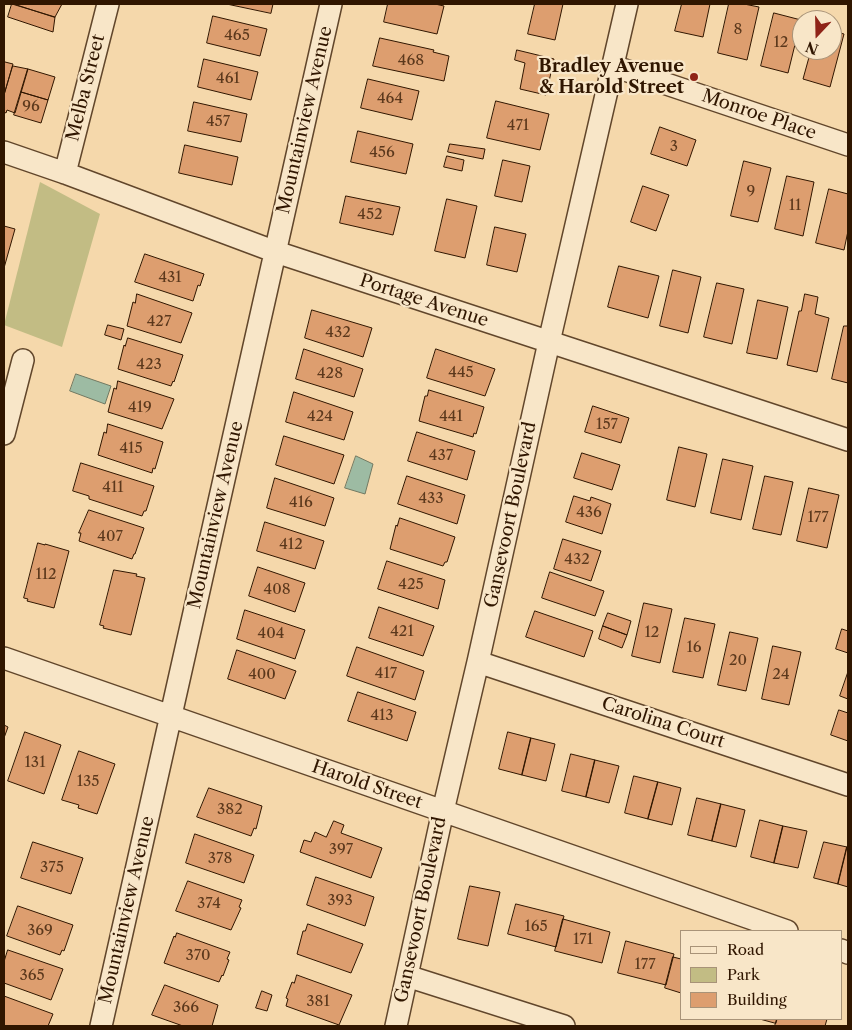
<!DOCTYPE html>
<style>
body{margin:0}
#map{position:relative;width:852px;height:1030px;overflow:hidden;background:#f5d8ab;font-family:"Libre Caslon Text",serif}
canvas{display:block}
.frame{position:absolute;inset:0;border:5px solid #301600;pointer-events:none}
.legend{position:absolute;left:680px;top:930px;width:162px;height:90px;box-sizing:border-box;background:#f8e6c8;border:1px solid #a89378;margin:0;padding:6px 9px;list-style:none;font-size:15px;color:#301600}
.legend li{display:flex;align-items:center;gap:10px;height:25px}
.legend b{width:25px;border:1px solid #a89378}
.north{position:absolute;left:792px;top:10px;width:50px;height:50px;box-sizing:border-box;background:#f8e6c8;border:1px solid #a89378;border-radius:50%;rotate:201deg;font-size:14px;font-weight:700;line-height:20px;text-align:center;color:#301600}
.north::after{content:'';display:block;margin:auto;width:18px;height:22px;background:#8f2418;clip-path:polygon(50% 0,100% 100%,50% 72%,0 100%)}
</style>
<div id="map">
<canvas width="852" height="1030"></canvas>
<div class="frame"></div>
<ul class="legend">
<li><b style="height:6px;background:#f8e6c8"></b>Road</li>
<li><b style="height:14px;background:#c2bc84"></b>Park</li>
<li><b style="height:14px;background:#dd9e6f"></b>Building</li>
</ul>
<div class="north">N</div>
</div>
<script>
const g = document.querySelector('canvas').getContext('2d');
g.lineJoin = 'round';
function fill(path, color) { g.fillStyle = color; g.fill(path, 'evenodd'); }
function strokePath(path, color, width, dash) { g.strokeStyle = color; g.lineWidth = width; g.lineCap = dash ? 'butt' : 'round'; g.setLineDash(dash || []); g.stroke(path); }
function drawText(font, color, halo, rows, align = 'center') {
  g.font = font + ' "Libre Caslon Text",serif'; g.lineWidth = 4.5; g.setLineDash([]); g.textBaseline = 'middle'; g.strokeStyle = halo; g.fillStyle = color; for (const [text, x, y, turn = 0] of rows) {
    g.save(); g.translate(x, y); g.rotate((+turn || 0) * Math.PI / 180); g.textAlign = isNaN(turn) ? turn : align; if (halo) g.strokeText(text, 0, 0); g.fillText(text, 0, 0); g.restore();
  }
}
fill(new Path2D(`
 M40,182L100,214L62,347L4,325Z`), '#c2bc84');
const water = new Path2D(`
 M76,374L111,386L105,404L70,391Z
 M356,456L373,464L365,494L345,488Z`);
fill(water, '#9dbba3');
strokePath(water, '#717962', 1);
const building = new Path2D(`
 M12,4L55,17L53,32L8,17Z
 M14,4H62L55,17Z
 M227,4H273L271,13Z
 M388,4H435L444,6L437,34L384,22Z
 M535,4H563L555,40L528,34Z
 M682,4H710L703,37L675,31Z
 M729,4H744L759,7L747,60L718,53Z
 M774,13L801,20L788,73L761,66Z
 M213,16L267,29L260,56L207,43Z
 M832,31L844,34L830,87L803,79L811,50H832Z
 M380,38L434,50L433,52L449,56L444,81L373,66Z
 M517,50L554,59L546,95L520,89L525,63L515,60Z
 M204,59L258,72L251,100L198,87Z
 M5,62L13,64L4,95V63Z
 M13,66L28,69L15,113L7,110L6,113L4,112V95Z
 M28,69L55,77L48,100L21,92Z
 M368,79L419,91L412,120L361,108Z
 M21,92L48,100L41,123L14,115Z
 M496,101L549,114L540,150L487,138Z
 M194,102L247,114L241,142L188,131Z
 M660,127L696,140L687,166L651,154Z
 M358,131L413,144L406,174L351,162Z
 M450,144L485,149L483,159L448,152Z
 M185,145L238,157L232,185L179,173Z
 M447,156L464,160L462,171L444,167Z
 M503,160L530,166L522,202L495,196Z
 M744,161L771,168L758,222L731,216Z
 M787,176L814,182L803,236L775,229Z
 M643,186L669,195L656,231L631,222Z
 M829,189L848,194V231L844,250L816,243Z
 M346,196L400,207L393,235L340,223Z
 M447,199L477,206L465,258L435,251Z
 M4,226L15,229L4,268Z
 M495,227L526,234L517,272L487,265Z
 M145,254L204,274L200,286L198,285L193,301L135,282Z
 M619,266L659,276L648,318L608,307Z
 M673,270L701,277L688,333L660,326Z
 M717,283L744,289L732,344L704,337Z
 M137,294L192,313L181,343L127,326L133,302L135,303Z
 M805,294L818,297L815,314L829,318L817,372L787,365L799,311H801Z
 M758,300L788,307L777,359L747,353Z
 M312,310L372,328L363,357L305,338Z
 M108,325L124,329L121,340L105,335Z
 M844,326H848V383L832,379Z
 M128,338L183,355L174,382L173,381L171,386L118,369L124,345L125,346Z
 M304,349L363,369L354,397L296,379Z
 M436,349L495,369L485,396L427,378Z
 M118,381L174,399L162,429L108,412L114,388L116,389Z
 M429,390L484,407L476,434L474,433L473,437L419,421L425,396H427Z
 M294,392L353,412L344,440L286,422Z
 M593,406L629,418L621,443L585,432Z
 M108,424L163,442L155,469L153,468L152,473L98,455L104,432L106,433Z
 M417,432L475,451L467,480L408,461Z
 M284,436L344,455L334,484L276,465Z
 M679,447L707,454L695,507L667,500Z
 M582,453L620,465L612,490L574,478Z
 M723,459L753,466L741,520L711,513Z
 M81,463L154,486L146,511H144L142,516L89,499V496L73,491Z
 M407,476L465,495L457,524L398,504Z
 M765,476L793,482L781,535L753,529Z
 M275,478L334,498L325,526L267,508Z
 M809,488L839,495L827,548L797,541Z
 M574,496L590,501L591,497L611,504L602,534L566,522Z
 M89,510L144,528L135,554H134L132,559L79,541L81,533H79Z
 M400,518L455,537L447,562H445L443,566L390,549L396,525L397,526Z
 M265,522L324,541L315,569L257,551Z
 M563,539L601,551L591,581L554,569Z
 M38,543L45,545V544L69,551L54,608L27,601L28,599L24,598Z
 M387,561L445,580L438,609L378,589Z
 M258,567L305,583L295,612L249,596Z
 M114,570L137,574L136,576L145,578L131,635L103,628L104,626L100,625Z
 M550,572L604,591L595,616L542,598Z
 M644,603L672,609L660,663L632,656Z
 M379,607L434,626L423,656L369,638Z
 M245,610L305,630L295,659L237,639Z
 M535,611L593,631L584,657L526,637Z
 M608,613L631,621L627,635L603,626Z
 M685,618L715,624L703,678L673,672Z
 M603,626L627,635L622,648L599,639Z
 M842,629L848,631V653L836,649Z
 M730,632L758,638L746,691L718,685Z
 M773,646L801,652L789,705L762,699Z
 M357,647L424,671L415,700L347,676Z
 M237,650L296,671L285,699L228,679Z
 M848,672V699L840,696Z
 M358,692L416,712L407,741L348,721Z
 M839,710L848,713V741L831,735Z
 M4,725L8,727L4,738Z
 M25,732L61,745L44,794L8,781Z
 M508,732L531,738L522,775L499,769Z
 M531,738L555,744L546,781L522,775Z
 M79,751L115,764L97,814L78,808L79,805L62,800Z
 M571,754L595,760L586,797L562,791Z
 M595,760L619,766L609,803L586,797Z
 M634,776L658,782L648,819L625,813Z
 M658,782L681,788L672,825L648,819Z
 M209,788L262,806L256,829L254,828L251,836L197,817Z
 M697,798L721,804L712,841L688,835Z
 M721,804L745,810L736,847L712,841Z
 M760,820L783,826L774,863L751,857Z
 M334,821L344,825L341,833L382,848L371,878L300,852L304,840L311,842L315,832L326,837Z
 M783,826L807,831L798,868L774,863Z
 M195,834L254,855L244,883L186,863Z
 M33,842L83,858L71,894L21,878Z
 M824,842L847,847L838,884L814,878Z
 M847,847H848V887L838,884Z
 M316,877L374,897L365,926L307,905Z
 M188,881L242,900L239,907L241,908L231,930L176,911Z
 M470,886L500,892L488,946L458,939Z
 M516,904L564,916L556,947L508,934Z
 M18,906L73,925L64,951L62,950L60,955L7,936Z
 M563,919L610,932L602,963L555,951Z
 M308,924L363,944L351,973L297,954L303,931H305Z
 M177,933L230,952L227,959L229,960L223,976L222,975L219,982L164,963L174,936L175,937Z
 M626,941L674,954L666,985L618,973Z
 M8,950L63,969L51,1000L4,983V962Z
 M673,957L681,959V993L665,988Z
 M297,975L352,995L339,1025L286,1006L288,999L286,998L292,982L294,983Z
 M165,985L218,1005L212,1026H183L152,1015Z
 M262,991L272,995L267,1011L256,1008Z
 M4,996L53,1014L48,1026H4Z
 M760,1019H777L776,1023Z
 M777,1019H827L825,1026H775Z`);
fill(building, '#dd9e6f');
strokePath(building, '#301600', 1);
const minor = new Path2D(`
 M613,66L848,145
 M4,152L65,173L276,252L848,440
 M65,173L108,4
 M4,434L23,360
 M4,658L787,931
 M478,662L848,785
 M841,950L848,953
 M407,976L564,1026
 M101,1026L331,4
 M396,1026L443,811L478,662L549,342L627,4`);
strokePath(minor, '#61462b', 24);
strokePath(minor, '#f8e6c8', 21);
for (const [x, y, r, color] of [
 [694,77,5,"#8f2418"]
]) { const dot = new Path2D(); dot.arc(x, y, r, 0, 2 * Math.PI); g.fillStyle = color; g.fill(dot); strokePath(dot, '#f8e6c8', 2); }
drawText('15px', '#5b381c', null, [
 ["8",738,30],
 ["465",237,36],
 ["12",781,43],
 ["468",411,61],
 ["461",228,79],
 ["464",390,99],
 ["96",31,107],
 ["457",218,122],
 ["471",518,126],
 ["3",674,147],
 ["456",382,153],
 ["9",751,192],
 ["11",795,206],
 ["452",370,215],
 ["431",170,278],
 ["427",159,322],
 ["432",338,333],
 ["423",149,365],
 ["445",461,373],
 ["428",330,374],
 ["419",140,408],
 ["424",320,417],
 ["441",451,417],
 ["157",607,425],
 ["415",131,449],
 ["437",441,456],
 ["411",113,488],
 ["433",431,499],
 ["416",301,503],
 ["436",589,513],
 ["177",818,518],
 ["407",110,537],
 ["412",291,545],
 ["432",577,560],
 ["112",46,575],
 ["425",411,585],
 ["408",277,590],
 ["421",402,632],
 ["12",652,633],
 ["404",271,634],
 ["16",694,648],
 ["20",738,661],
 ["417",386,674],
 ["400",262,675],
 ["24",781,675],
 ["413",382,716],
 ["131",35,763],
 ["135",88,782],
 ["382",230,810],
 ["397",341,850],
 ["378",220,859],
 ["375",52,868],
 ["393",340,901],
 ["374",209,904],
 ["165",536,927],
 ["369",40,931],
 ["171",583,940],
 ["370",198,956],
 ["177",645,965],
 ["365",32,976],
 ["381",318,1002],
 ["366",186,1008]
]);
drawText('bold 18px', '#301600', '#f8e6c8', [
 ["Bradley Avenue",684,67],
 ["& Harold Street",684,88]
], 'right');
drawText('18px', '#301600', '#f8e6c8', [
 ["Melba Street",86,88,-76],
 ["Monroe Place",759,115,19],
 ["Mountainview Avenue",305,120,-77],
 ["Portage Avenue",424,301,18],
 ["Mountainview Avenue",216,515,-77],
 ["Gansevoort Boulevard",511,515,-78],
 ["Carolina Court",663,723,18],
 ["Harold Street",367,785,19],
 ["Mountainview Avenue",127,910,-77],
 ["Gansevoort Boulevard",421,910,-78]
]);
</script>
